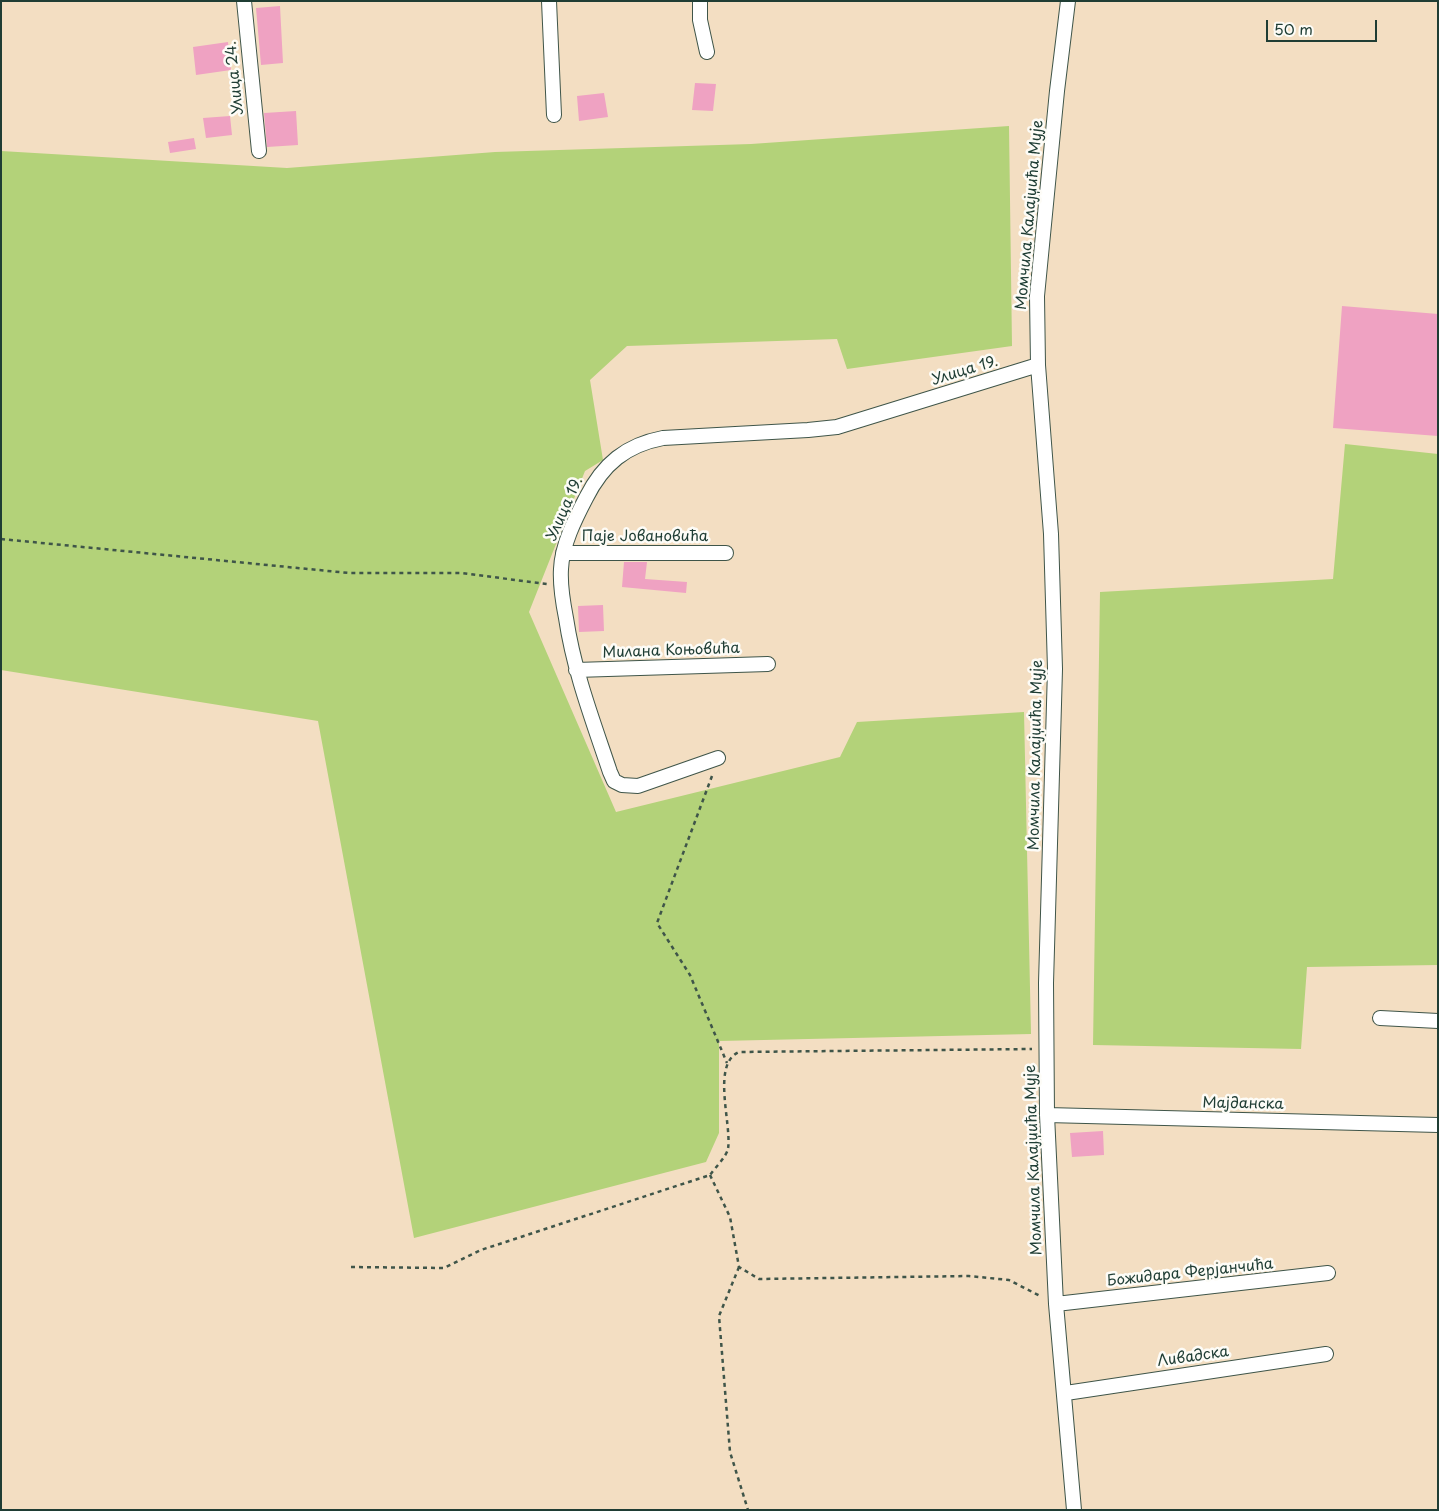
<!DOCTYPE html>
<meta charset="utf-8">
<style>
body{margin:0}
#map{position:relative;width:1439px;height:1511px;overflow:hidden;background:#f3dec2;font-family:"Playpen Sans",sans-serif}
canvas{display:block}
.frame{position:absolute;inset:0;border:2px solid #1f3d34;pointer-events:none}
.scale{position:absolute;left:1266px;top:20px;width:111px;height:22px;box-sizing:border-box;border:2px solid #1f3d34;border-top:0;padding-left:6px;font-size:15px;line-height:18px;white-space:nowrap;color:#1f3d34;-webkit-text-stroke:4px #fdfcf7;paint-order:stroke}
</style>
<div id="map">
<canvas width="1439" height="1511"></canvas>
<div class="frame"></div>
<div class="scale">50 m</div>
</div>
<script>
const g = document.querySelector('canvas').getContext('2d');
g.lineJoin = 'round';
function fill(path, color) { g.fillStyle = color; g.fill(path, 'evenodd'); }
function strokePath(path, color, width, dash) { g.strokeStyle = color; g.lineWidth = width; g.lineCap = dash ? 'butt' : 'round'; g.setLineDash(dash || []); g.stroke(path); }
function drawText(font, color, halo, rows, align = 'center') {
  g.font = font + ' "Playpen Sans",sans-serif'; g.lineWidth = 5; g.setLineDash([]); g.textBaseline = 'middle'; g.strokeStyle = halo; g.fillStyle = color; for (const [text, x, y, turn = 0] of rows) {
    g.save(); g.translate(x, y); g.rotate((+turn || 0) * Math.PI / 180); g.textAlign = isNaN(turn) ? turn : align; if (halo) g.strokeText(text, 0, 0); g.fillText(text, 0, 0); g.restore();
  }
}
fill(new Path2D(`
 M1009,126L1012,346L847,369L837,339L627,346L590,380L603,460L585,471L529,612L616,812L840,757L857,722L1024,712L1031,1034L719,1041V1133L706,1162L414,1238L318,721L1,670V151L287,168L495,152L751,144Z
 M1345,444L1438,454V965L1307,967L1301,1049L1093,1045L1100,592L1333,579Z`), '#b3d279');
fill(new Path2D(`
 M280,6L283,63L261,65L256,8Z
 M228,42L231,70L196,75L193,47Z
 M695,83L716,84L713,111L692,110Z
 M604,93L608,117L579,121L577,96Z
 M296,111L298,145L267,147L264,113Z
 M230,116L232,135L206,138L203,118Z
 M194,138L196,149L170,153L168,142Z
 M1342,306L1438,314V436L1333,428Z
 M624,562H647L645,579L687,582L686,593L622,587Z
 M603,605L604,631L579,632L578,606Z
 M1103,1131L1104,1155L1072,1157L1070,1133Z`), '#efa2c2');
const street = new Path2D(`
 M244,1L259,151
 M549,1L554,115
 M700,1V20L707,52
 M1068,1L1057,91L1037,296L1038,365L1051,534L1055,669L1046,983L1047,1115L1056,1304L1074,1510
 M563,553H726
 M576,670L768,664
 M718,758L638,786L622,785L614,781L610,772C593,721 574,672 566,618C563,603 560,585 561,569C562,545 575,519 586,498C603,464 626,445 663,438L808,430L837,427L1038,365
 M1380,1018L1438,1021
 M1047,1115L1438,1125
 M1056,1304L1328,1273
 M1066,1393L1326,1354`);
strokePath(street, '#3f5549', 16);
strokePath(new Path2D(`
 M1,539L349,573H461L547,584
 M712,776L657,923L690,975L727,1063
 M710,1175L730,1217L739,1267L759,1279L969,1276L1009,1280L1042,1297
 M351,1267L444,1268L481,1250L710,1175C715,1168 726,1157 728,1149C732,1124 711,1064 739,1052L1032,1049
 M739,1267L719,1316L730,1452L748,1510`), '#3f5549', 2.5, [4, 4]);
strokePath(street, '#fff', 14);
drawText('15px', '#1f3d34', '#fdfcf7', [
 ["Улица 24.",235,78,-96],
 ["Момчила Калајџића Мује",1030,215,-85],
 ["Улица 19.",965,371,-17],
 ["Улица 19.",565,509,-66],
 ["Паје Јовановића",645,537],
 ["Милана Коњовића",671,651,-2],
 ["Момчила Калајџића Мује",1036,755,-89],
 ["Мајданска",1243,1104,1],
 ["Момчила Калајџића Мује",1034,1160,-92],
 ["Божидара Ферјанчића",1190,1273,-6],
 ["Ливадска",1193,1357,-8]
]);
</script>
